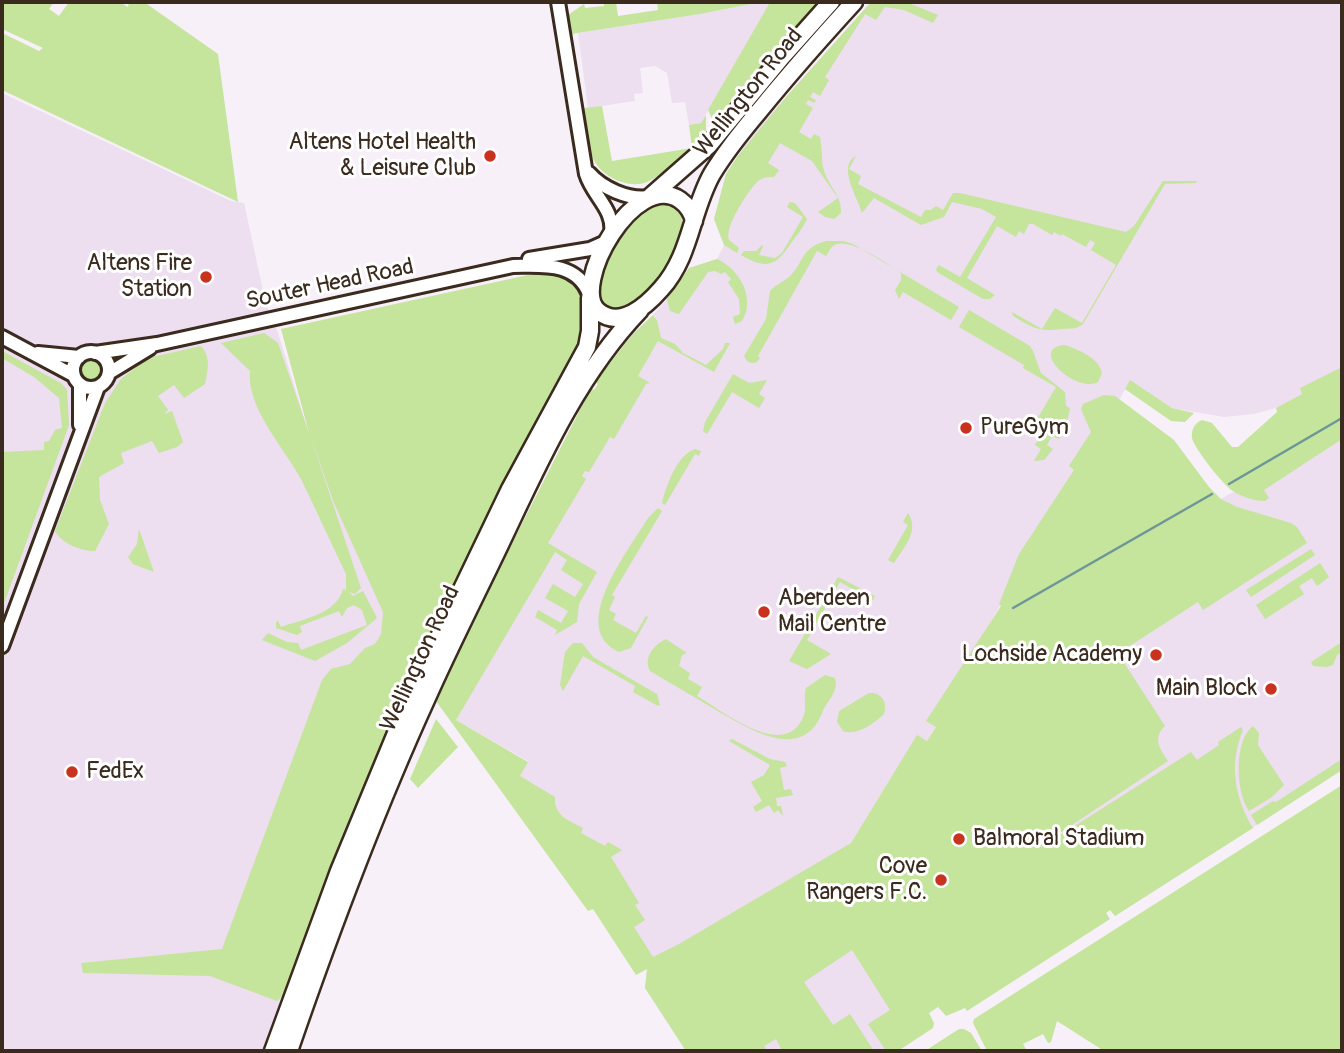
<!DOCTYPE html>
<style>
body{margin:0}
#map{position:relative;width:1344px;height:1053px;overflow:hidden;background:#f7f0f8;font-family:Pangolin,sans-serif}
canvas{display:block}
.frame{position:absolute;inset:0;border:4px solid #3b2a1e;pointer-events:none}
</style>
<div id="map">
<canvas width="1344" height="1053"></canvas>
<div class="frame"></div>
</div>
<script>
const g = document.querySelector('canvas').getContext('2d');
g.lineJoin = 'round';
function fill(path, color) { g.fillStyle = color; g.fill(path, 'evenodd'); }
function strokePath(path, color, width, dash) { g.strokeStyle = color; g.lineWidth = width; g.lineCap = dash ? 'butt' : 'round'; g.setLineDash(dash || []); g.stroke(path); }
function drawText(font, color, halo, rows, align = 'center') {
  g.font = font + ' Pangolin,sans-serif'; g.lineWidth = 6; g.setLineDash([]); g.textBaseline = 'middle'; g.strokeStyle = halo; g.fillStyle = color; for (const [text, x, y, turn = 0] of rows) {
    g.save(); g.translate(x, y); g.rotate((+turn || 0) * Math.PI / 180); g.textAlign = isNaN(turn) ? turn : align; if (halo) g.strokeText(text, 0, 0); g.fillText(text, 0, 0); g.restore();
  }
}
fill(new Path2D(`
 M761,2H770L701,123L689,125L685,102L672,103L667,73L655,66L640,68L643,93L634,94L635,101L588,108L578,33L699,14Z
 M871,2H1342V367L1300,388L1303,394L1276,408L1254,414L1224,417L1172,408L1130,381L983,635L1233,492L1247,480L1342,424V770L1115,916L965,681L927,741L917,736L851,843L828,859L925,1025L890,1051H686L645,988L647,968L557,811L555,801L520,776L528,761L456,720L604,433L660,338L657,320L653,315L677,288L689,268L717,259L724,245L714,219L726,174L751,136Z
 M2,93L231,201L244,203L264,295L271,319L277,330L309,433L398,644L273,1051H2Z`), '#eddef0');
fill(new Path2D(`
 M2,2H54L49,9L59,16L69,2H119L128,7L129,2H144L218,54L238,202L2,90V33L39,51L43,48L2,29Z
 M604,2H616L618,16L658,10L657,2H761L700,14L571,34L568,15L584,4L585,8L604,6Z
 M770,2H819L715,125L708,110Z
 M871,2H906L938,15L933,23L904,10L885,7L876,20L865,14L825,77L829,80L820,96L813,92L810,97L816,100L814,103L808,100L806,104L813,108L799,132L811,139L814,134L820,137C823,150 820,163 826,176C832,190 842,197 841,213L834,219L825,217L818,212L838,198L812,161L780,143L768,163L779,170L774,177C768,177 763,177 758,181C748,191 724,227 729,240L739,248L737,253L724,245L714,219L726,174L737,157L786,97Z
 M602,106L612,161L692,148L689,125L701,123L706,115V133C696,147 663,175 647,182C630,189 604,178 595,162C586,148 587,125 584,108Z
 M856,156L849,169L861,176L858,184L921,217L925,210H931L936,206L943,210L953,193H960L1126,232L1134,226L1163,181H1197L1196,183L1165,184L1083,324C1075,330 1071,328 1061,329C1038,332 1033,328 1013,316L1012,312L1042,329L1055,308L1082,323L1116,265L1091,250L1095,243L1090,240L1086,247L1062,234L1061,236L1054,232L1052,235L1033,224H1029L1024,234L1019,231L1016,237L997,226L967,278L995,295L990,299H983L937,272L936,269L939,265L960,277L996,217L982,209L952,202L944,217L921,225L874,198L862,213C857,196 837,166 856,156Z
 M661,202C667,204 675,205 679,212C696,236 643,315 615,309C572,301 628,221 646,208C650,205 655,204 661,202Z
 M790,202L795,203L807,219C803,228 797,235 791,243C776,266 767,270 741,255L744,251H756L762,245L763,246L759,255L775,258L782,253L803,217L787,207Z
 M826,241H843L853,244L959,307L951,320L903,292L899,299L895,290L901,280V273C888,264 847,235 833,246C831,247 827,255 826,256L817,251L758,356L760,358C757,364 752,364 747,361L744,356L766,319L770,291C775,285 783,282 789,277C805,262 800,248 826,241Z
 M717,259C740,269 756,299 742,321L735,324L733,317L740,314L739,299L728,282L731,279L725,272L721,274L715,271L708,272L679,314L670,311L667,299L689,268Z
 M537,273L573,274L583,283L590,324L306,958L285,994L277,1001L210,976L83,973L81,963L222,949L322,680L331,669L350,664L365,648L375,644L381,634L383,612L334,503L310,435L361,588L355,594L349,592L353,596L363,591L377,618L347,643L315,661L262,640L268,633L287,642L298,643L301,650L367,625L362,610L354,605L347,608L342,617L339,611L300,626L302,632L297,635L276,628V622L278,621L281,627C303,619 337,614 343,589L346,590V574C331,543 317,512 302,481C286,450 246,408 250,371L221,343L264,333L278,343L309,433L281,329Z
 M969,310L1030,346L1033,351L1041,373L1065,392L1066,406L1070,408L1067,422L1059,439L1052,436L1047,445L1053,449L1044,460L1034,461L1041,449L1035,445L1043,431L1033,426L1056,387L1023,368L1024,365L959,327Z
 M653,315L657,320L661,338L675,344L683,353L706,365L723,349L725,343H730L714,372L658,341L638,376L650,383L646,384L614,439L610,437L589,472L585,471L582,476L586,479L548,543L597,572L579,604L577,622L555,635L557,630L535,617L538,610L561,623L568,611L545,598L553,584L575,597L583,584L561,570L567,560L555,552L456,720L528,762L520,776L555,797C554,816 568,820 583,828L581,833L605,846L608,842L622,850L611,857L639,903L635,905L645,920L634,927L653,957L679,944L851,843L917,735L927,741L936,727L926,721L1001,606L999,604L1019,554L1074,470L1069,466L1091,432L1081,409L1083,404L1104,395L1115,396L1174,440L1209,487L1221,499L1237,507L1291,523L1297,527L1307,543L1203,610L1198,602L1114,656L1117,661L1121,658L1165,726C1152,738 1160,749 1168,761L1060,833L1062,834L1191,752L1197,760L1219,745L1218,742L1241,727L1243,730C1229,763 1234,797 1253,828L1115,916L1110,910L1106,913L1110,919L967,1011L965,1008L946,1016L938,1007L929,1013L934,1023L933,1028L898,1051H886L868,1024L890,1010L852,950L804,982L833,1025L850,1014L874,1051H782L776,1039L764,1046L767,1051H686L645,988L647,969L636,975L593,909L588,911L436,701L473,620L591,388L594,390L598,384L595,382L632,335Z
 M1065,345C1079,350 1099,358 1102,373L1098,382C1076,394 1027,348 1065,345Z
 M201,346C211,357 208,370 205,384L184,398L174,385L158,396L168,410L164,414L172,411L183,442L177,447L159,453L152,441L121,453L124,463L99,477L100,500L109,524L95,551C81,551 62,544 55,531L105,403L121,379L148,358Z
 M2,351L61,383L67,390L69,425L2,609V452L44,450V442L49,441L55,430L62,428L59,398L34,377L2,358Z
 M81 370a10 10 0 1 1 20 0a10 10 0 1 1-20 0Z
 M1342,367V439L1264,490L1269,498L1265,501C1254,501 1242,497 1233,491C1223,485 1194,448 1192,438C1191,429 1195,423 1202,420L1212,423L1232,447H1238L1277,412L1276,408L1302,394L1300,388Z
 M733,374L749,383L767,380L759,394L765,398L759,408L732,392L707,434L703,431L705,422Z
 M1130,380L1172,408L1194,413L1185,422L1171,421L1125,389Z
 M695,449L701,451L699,456L695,454L665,505L662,503C666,486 677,455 695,449Z
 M658,508L662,511L612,595L615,597L609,610L616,614L613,620L636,633L646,616L648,617L631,648L619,652C566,628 631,547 648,518Z
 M908,513C920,531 904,547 894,563L888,560L908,525L903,522Z
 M139,529L154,572L133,564L128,557L137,544Z
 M1311,549L1315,555L1251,597L1246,590Z
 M1320,563L1329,577L1317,586L1312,578L1299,586L1304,594L1265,619L1256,605Z
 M838,577L875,596L871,603L864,604L867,597L840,582L807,640L831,654L807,669L789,661Z
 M666,639L687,653L682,655L679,666L690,673L688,679L702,687L697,696C723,711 786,763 804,715C807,706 803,697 806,688L825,675L835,678C839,693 827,700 822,713C801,766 743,725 711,707C691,695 670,683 650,671C643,657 654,645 666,639Z
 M1342,642V652L1337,655L1333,665L1327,667L1313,666L1311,662Z
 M573,643H582L593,657L657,694L660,705L658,706L633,692L635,686L583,656L563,691L560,685L565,652Z
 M869,693C882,692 888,703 884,714C873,724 857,736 843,731L837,722L839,711Z
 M436,719L458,747L418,788L410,779Z
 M1253,726L1259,733L1258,745L1284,785L1272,797L1249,811C1236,793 1233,741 1253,726Z
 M732,739L770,759L785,762L787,766L780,768L784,790L791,789L793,795L776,798L777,806H781L783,816L778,810L774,813L769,805L756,812L753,807L762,801L751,782L764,775L770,765L729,741Z
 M1342,759V770L1257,825L1251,815L1273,801L1276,802Z
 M1342,785V1051H1104L1057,1021L1051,1042L1048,1043L1043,1034L1023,1044L1027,1051H987L973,1023L974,1019Z
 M959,1029H964L971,1033L982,1051H925Z`), '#c5e49c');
strokePath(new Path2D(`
 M1229,484L1342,418
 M1013,608L1212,494`), '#6d9698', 2.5);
const tertiary = new Path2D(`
 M558,2L586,174C593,197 615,209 611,235
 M589,173C602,188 628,200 649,197
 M529,259L590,249L608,241
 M2,337L73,375
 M73 370a18 18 0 1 1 36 0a18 18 0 1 1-36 0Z
 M38,353L79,357
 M95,353L157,344L513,266C541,266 576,261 589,294
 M109,373L150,348
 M80,385V425
 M2,646L98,387`);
const primary = new Path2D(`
 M651,196L709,145L781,58L831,2
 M694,221C692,212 687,205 680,200C635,169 569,286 598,311C620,330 647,305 661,289C691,256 691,211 712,174C726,151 743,130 760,110C790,73 822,37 854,2
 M273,1051L339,871L416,685L510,489L587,347L590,331V298
 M289,1051C330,932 374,814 426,700C448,650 473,601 497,551C537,467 575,378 640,310`);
strokePath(tertiary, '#3b2a1e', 18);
strokePath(primary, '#3b2a1e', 21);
strokePath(tertiary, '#fff', 12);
strokePath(primary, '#fff', 16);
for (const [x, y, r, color] of [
 [490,156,7,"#c8321e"],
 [206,277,7,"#c8321e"],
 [966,428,7,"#c8321e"],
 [764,612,7,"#c8321e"],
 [1156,655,7,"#c8321e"],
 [1271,689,7,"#c8321e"],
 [72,772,7,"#c8321e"],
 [959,839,7,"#c8321e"],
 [941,880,7,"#c8321e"]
]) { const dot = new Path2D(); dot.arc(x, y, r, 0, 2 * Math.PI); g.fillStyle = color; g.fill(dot); strokePath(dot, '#fff', 2.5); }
drawText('23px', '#3b2a1e', '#fff', [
 ["Wellington Road",749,93,-51],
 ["Souter Head Road",330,285,-12],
 ["Wellington Road",421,659,-65]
]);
drawText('23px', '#3b2a1e', '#fff', [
 ["Altens Hotel Health",476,143],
 ["& Leisure Club",476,169],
 ["Altens Fire",192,264],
 ["Station",192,290],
 ["PureGym",980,428,"left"],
 ["Aberdeen",778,599,"left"],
 ["Mail Centre",778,625,"left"],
 ["Lochside Academy",1142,655],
 ["Main Block",1257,689],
 ["FedEx",86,772,"left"],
 ["Balmoral Stadium",973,839,"left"],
 ["Cove",927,867],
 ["Rangers F.C.",927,893]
], 'right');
</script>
